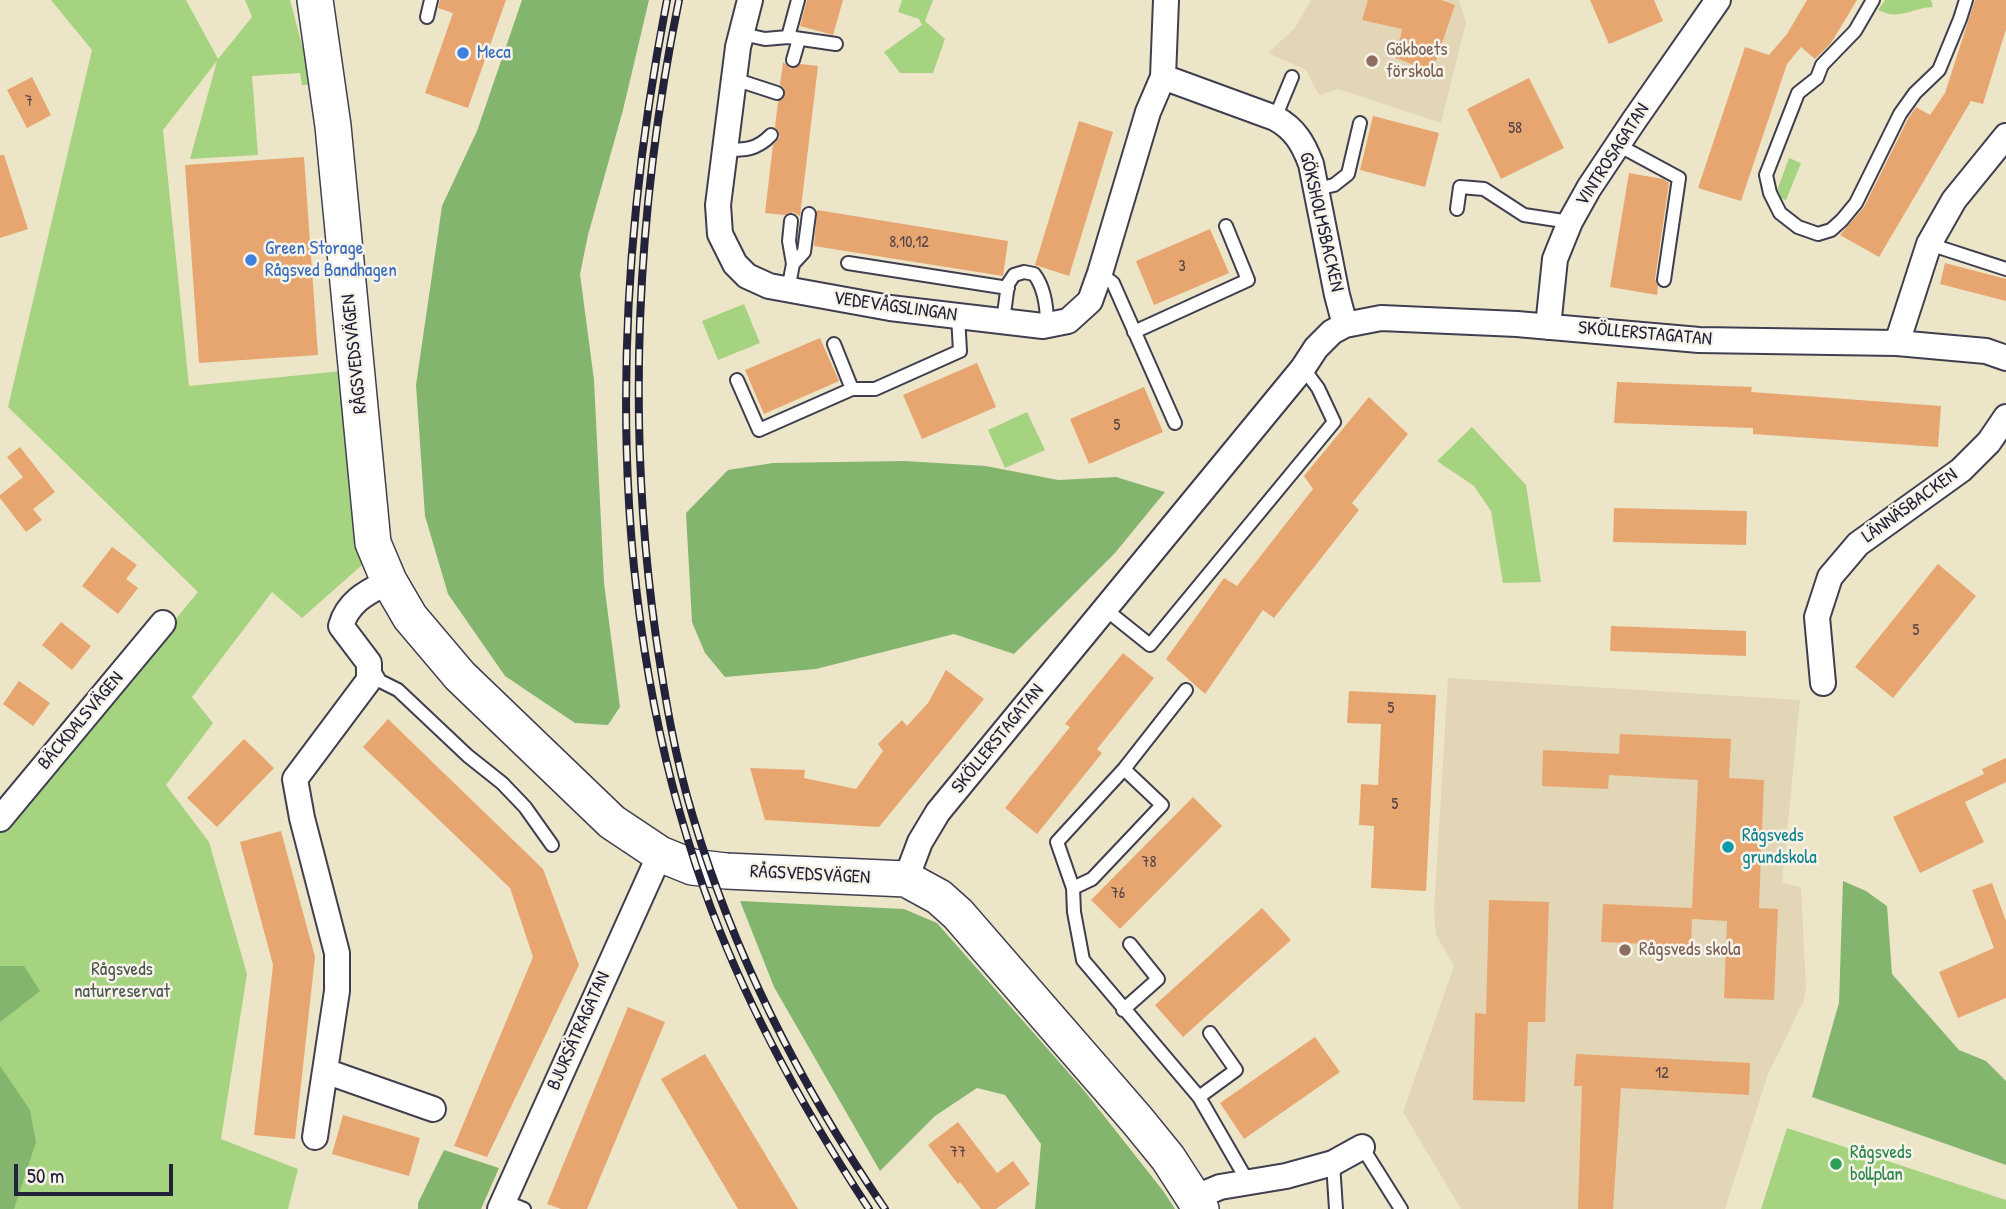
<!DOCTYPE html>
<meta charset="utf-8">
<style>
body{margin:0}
#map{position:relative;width:2006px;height:1209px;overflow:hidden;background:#ede5c8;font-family:"Patrick Hand",sans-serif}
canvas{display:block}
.scale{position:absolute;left:14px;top:1164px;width:159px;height:32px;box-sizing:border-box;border:4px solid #22223b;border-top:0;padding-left:9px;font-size:21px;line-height:24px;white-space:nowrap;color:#22223b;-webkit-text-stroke:5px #f7f3e8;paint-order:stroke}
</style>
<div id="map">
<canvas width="2006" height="1209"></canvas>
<div class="scale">50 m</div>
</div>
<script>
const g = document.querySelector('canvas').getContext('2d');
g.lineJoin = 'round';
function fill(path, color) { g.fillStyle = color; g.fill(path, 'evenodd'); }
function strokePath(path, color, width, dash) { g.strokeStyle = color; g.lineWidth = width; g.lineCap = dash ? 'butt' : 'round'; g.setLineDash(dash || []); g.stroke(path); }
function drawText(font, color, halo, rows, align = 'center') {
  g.font = font + ' "Patrick Hand",sans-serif'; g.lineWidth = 5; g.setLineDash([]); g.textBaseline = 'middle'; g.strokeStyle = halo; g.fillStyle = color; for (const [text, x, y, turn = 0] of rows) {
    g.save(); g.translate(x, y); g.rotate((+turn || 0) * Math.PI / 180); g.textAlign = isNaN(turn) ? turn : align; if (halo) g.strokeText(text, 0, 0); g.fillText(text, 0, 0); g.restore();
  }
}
fill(new Path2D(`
 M1311,0H1459L1466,22L1441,123L1338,89L1319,95L1306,70L1268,53L1295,28Z
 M1448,678L1800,700L1782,883L1801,887L1806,988L1804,1000L1768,1074L1725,1209H1461L1403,1112L1454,966L1436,935L1434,912Z`), '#e2d6b7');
fill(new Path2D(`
 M51,0H186L218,59L252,17L245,0H290L303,49L309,85H302L300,73L252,76L258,155L190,159L217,61L163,130L189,386L343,371L370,558L302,618L272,592L192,697L213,723L166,785L209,842L247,974L221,1139L298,1169L288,1209H0V832L198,592L8,407L92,50Z
 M902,0H933L925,21L945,39L933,73H900L884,52L922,25L919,19L898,12Z
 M1885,0H1931L1933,7C1910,8 1901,21 1878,10Z
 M1789,158L1801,163L1786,200L1775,196Z
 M744,304L760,343L718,360L702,321Z
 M1027,412L1045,450L1005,468L988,430Z
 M1472,427L1526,485L1541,582L1503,583L1491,511L1474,486L1437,461Z
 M1787,1128L2006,1200V1209H1761Z`), '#a5d380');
fill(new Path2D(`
 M522,0H649L623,110L588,235L580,274L594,380L604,583L620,707L608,725L575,723L505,676L448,594L425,516L416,385L442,206L477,131Z
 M905,461L986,466L1058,480L1116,477L1165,492L1115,553L1014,654L954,634L816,669L725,677L705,653L692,622L686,513L728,470L773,463Z
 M1843,881L1866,891L1887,906L1892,974L1959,1050L1986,1061L2006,1081V1165L1812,1097L1839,1003Z
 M740,901L904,909L937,923L1082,1088L1164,1192L1175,1209H1035L1041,1144L1005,1095L977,1088L935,1116L880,1171L774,987Z
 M0,966H24L40,991L0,1022Z
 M0,1066L30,1110L36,1142L14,1209H0Z
 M444,1150L499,1168L481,1209H418V1203Z`), '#84b56e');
fill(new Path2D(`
 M440,0H506L468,108L425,93L453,13L438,8Z
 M807,0H843L833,35L800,26Z
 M1368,0H1441L1455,5L1432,72L1396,58L1402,29L1362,20Z
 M1590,0H1654L1663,21L1609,44Z
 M1807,0H1857L1831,43L1815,59L1801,47L1787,64L1741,201L1698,188L1745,47L1769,55L1787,34Z
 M1975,0H2006V29L1983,104L1971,101L1879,257L1840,235L1864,207L1908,119L1916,107L1930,115L1945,93Z
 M783,62L791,69L800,64L818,66L800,216L793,212L785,215L765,213L773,145L780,137L775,127L778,102L785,95L784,88L780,85Z
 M32,77L51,115L27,128L7,90Z
 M1529,78L1564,148L1501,179L1467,109Z
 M1373,116L1439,133L1425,187L1360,170Z
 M1079,121L1113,132L1069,276L1035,265Z
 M0,155H4L28,229L0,238Z
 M304,157L318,355L199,363L185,165Z
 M1629,173L1663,179L1669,183L1655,279L1658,286L1657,295L1610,287Z
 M817,210L1008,241L1003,276L814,246Z
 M1210,229L1229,273L1154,305L1136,261Z
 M1945,263L2006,279V301L1940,284Z
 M820,338L839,381L764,414L745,370Z
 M977,363L996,407L922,439L903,395Z
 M1617,382L1752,387L1751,392L1941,406L1938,447L1753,434V428L1614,423Z
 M1144,387L1163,432L1089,464L1070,419Z
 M1369,397L1408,434L1352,503L1359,510L1274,618L1263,610L1205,694L1166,659L1224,578L1237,586L1313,489L1304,476Z
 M20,447L55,492L33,509L42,520L26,532L0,498V495L23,477L7,457Z
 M1614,508L1747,511L1746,545L1613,542Z
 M112,547L137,565L126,579L138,588L118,614L82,586Z
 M1938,564L1976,596L1893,698L1855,667Z
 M61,622L91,646L72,670L42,645Z
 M1611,626L1746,631V656L1610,651Z
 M1123,653L1154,678L1097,749L1102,753L1037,834L1005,808L1070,727L1065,724Z
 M946,670L984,699L879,827L765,820L750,768L805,770L804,778L856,789L883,751L878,744L902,720L907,726L928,703Z
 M19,681L50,703L33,726L3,704Z
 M1349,691L1436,695L1426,891L1371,888L1374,826L1359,825L1361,784L1378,785L1381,724L1347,723Z
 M388,719L543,869L579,965L487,1157L454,1146L533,957L510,888L363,747Z
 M1620,734L1731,739L1729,778L1764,780L1759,908L1778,909L1774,1000L1724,998L1727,921L1692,919L1691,946L1601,942L1603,904L1692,908L1698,780L1609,775L1608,789L1542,786L1543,750L1619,754Z
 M244,739L274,768L217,827L187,798Z
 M2006,758V782L1965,802L1984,842L1920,873L1893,817L1984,774L1982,769Z
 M1193,797L1222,826L1120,929L1091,900Z
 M281,831L315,957L295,1139L254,1135L273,965L240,842Z
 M1992,883L2006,921V998L1958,1018L1939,972L1994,948L1972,890Z
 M1489,900L1549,902L1545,1022H1528L1525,1102L1473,1100L1475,1013L1486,1014Z
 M1262,908L1291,940L1183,1037L1155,1005Z
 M628,1007L665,1022L587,1209H561L547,1204Z
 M1315,1037L1340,1072L1244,1139L1220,1103Z
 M705,1054L798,1209H738L661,1079Z
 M1576,1054L1750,1063L1749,1095L1621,1088L1613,1209H1578L1582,1086H1574Z
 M343,1115L420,1138L409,1176L332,1154Z
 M958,1122L997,1173L1013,1161L1030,1184L996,1209H981L960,1182L958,1184L928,1145Z`), '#e7a670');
const lane = new Path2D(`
 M1873,0L1855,31L1822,65L1817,78L1798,93L1766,175L1770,193L1780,213L1798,227L1818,234L1831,230L1842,220L1856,203L1900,114L1915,93L1939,70L1960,19L1966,0
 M427,17L431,0
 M742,34L765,39L788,37L836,44
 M788,37L798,0
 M793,60L799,39
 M734,79L777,93
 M1275,118L1292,77
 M1618,145L1679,178L1664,280
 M725,150C744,150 757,150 771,135
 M1317,189L1334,185L1348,174L1360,123
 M1457,209L1460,187L1484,189L1524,215L1570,222
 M791,221L789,241L793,264
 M1929,244L2006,269
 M848,263L1008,288
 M1100,273L1113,283L1175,423
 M788,290L793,264L804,252L809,214
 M1003,321L1008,284L1014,275L1024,272L1034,274C1045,288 1047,308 1047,325
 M1134,332L1248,280L1226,226
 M834,344L852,389
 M737,380L759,430L852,389H875L960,351L958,316
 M1105,609L1150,645L1334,422L1318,388L1303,368
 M373,669L380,681L398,690L468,756L502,783L525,807L552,845
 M1124,769L1186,690
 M1073,888L1057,842L1124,769L1162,805L1092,879L1073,888L1074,912L1083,960L1199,1097L1248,1182
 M1123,1010L1158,979L1130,944
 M1199,1097L1236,1070L1210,1033
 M1362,1147L1401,1209
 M1333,1163L1336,1209
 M504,1201L524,1209`);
const street = new Path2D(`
 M750,0L738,47L718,205L720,234L735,264L747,276L769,286L890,308L1043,326L1068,321L1090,301L1100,273L1148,112L1163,77
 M1166,0L1163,77L1275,118C1295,129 1303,143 1311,164L1337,295L1345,325
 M1548,327L1555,259L1570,222L1589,188L1633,122L1718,0
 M1897,343L1929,244L1954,200L2006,136
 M1823,683L1817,617L1830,577L1858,544L1961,470L1989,442L2006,417
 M0,819L163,623
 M906,879L920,842L938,812L1303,368L1316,348L1332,332L1345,325L1381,318L1517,324L1699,340L1897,343L1986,351L2006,358
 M325,1071L433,1109
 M315,1137L337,991V953L302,818L295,779L369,680V663L341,626C348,601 368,592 389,581
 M1194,1198L1220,1187L1286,1176L1333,1163L1362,1147
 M500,1209L660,854`);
const secondary = new Path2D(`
 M315,0L333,126L373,543L389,581L410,617L460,676L612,822L660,854L692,867L726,871L906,879L939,897L958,914L1137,1120L1168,1158L1201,1209`);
strokePath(lane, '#403f50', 16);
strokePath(street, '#403f50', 28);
strokePath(secondary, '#403f50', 38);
strokePath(lane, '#fff', 12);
strokePath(street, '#fff', 24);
strokePath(secondary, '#fff', 35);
const rail = new Path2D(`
 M667,0C610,292 604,605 704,889C744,1002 803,1109 869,1209
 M679,0C636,209 626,426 656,637C665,698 675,758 693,817C735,958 802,1088 885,1209`);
strokePath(rail, '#22223b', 8);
strokePath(rail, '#f7f3e8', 5, [16]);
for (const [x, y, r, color] of [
 [463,53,7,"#3f7fe0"],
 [1372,61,7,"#8d6e63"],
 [251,260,7,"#3f7fe0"],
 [1728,847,7,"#0f9aa8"],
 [1625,950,7,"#8d6e63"],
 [1836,1164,7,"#2e9e5b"]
]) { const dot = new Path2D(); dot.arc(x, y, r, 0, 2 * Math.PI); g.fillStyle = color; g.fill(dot); strokePath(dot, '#f7f3e8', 2.5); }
drawText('16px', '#534348', null, [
 ["7",29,102],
 ["58",1515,129],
 ["8,10,12",909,243],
 ["3",1182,267],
 ["5",1117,426],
 ["5",1916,631],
 ["5",1391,709],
 ["5",1395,805],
 ["78",1149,863],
 ["76",1118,894],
 ["12",1662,1074],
 ["77",958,1153]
]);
drawText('19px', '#785e54', '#f7f3e8', [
 ["Gökboets",1386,50],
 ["förskola",1386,72],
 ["Rågsveds skola",1639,950]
], 'left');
drawText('19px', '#366cbe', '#f7f3e8', [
 ["Meca",477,53],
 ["Green Storage",265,249],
 ["Rågsved Bandhagen",265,271]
], 'left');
drawText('19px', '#22223b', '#f7f3e8', [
 ["VINTROSAGATAN",1613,155,-57],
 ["GÖKSHOLMSBACKEN",1321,222,77],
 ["VEDEVÅGSLINGAN",895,307,8],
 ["SKÖLLERSTAGATAN",1645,334,5],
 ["RÅGSVEDSVÄGEN",355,354,-96],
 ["LÄNNÄSBACKEN",1910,506,-36],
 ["BÄCKDALSVÄGEN",81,721,-50],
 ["SKÖLLERSTAGATAN",998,739,-51],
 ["RÅGSVEDSVÄGEN",810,875,3],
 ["BJURSÄTRAGATAN",579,1031,-66]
]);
drawText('19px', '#0d838f', '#f7f3e8', [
 ["Rågsveds",1742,836],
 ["grundskola",1742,858]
], 'left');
drawText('19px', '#495750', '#f7f3e8', [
 ["Rågsveds",122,970],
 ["naturreservat",122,992]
]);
drawText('19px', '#27864d', '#f7f3e8', [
 ["Rågsveds",1850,1153],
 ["bollplan",1850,1175]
], 'left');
</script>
